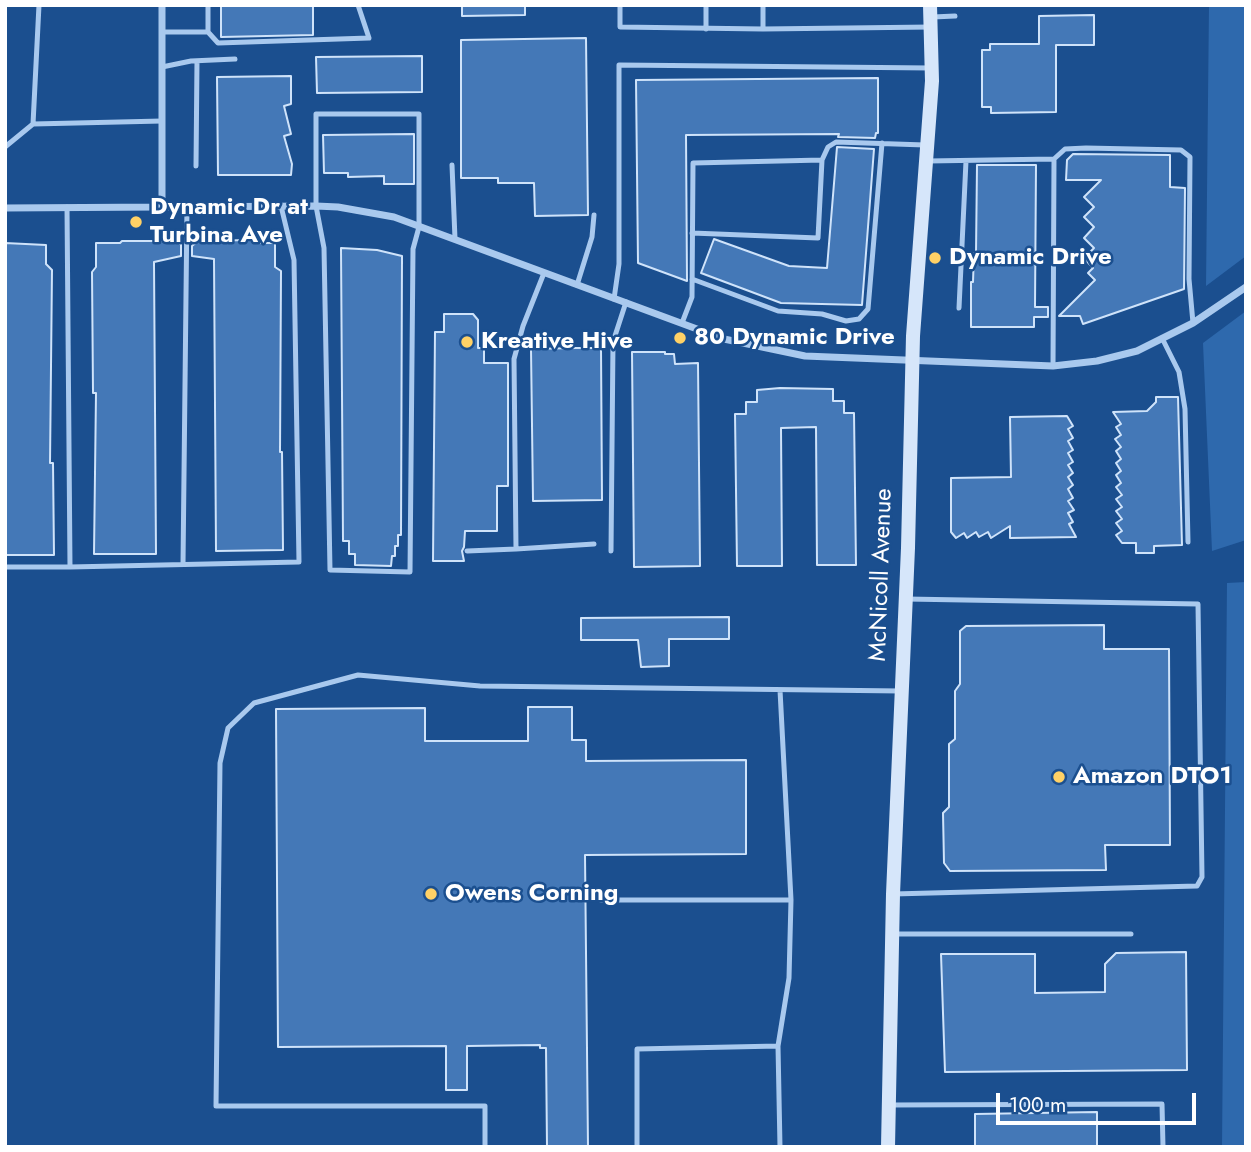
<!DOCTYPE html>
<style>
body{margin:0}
#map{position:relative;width:1251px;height:1152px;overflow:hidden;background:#1b4f8f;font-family:Jost,sans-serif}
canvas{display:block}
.frame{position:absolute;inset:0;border:7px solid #fff;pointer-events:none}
.scale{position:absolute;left:996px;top:1093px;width:200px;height:32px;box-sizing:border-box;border:4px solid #fff;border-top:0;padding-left:9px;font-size:21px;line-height:24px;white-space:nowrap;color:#fff;-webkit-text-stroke:5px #1b4f8f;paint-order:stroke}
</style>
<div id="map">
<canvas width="1251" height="1152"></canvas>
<div class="frame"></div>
<div class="scale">100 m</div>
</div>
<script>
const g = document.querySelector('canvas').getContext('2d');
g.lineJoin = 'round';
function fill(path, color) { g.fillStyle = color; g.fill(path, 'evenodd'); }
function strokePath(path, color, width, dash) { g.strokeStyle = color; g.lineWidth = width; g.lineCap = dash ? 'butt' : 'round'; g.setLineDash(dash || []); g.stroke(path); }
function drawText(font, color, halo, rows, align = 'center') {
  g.font = font + ' Jost,sans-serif'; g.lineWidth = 5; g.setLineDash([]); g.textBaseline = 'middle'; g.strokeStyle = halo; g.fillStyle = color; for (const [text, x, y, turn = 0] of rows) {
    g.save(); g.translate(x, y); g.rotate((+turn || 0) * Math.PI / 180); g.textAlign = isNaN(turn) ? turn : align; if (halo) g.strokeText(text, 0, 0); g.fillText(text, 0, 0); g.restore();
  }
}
fill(new Path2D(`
 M1209,5H1246V256L1206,286Z
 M1246,311V540L1212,551L1203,343Z
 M1246,582V1147H1222L1227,583Z`), '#2e69ad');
const building = new Path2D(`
 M221,5H313V35L221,37Z
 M462,5H525V15L462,16Z
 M1094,15V45H1056V112L991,113V107H982V50H990V44H1039V16Z
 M586,38L588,215L535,216L534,183H498V178H461V40Z
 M422,56V92L317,93L316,57Z
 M291,76V104L284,106L291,134L284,136L292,164L291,175H218L217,77Z
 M878,78V133H876L875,138L838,137L839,134L686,135L687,281L638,263L636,80Z
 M414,134V184H384V176L348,177V173H324L323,135Z
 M837,147L874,149L862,305L781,303L701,273L714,239L789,266L827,268Z
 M1073,154L1170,155V187L1185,188L1184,289L1083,324L1080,316H1059L1095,280L1088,273L1093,268L1084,258L1094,248L1084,238L1094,227L1084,217L1094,207L1084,197L1101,180H1066L1067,160Z
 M977,165H1036L1035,307H1048V317H1034V327H971V282H973L974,253H976Z
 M251,240L254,243H275V267L281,271L280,452H282L283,550L216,551L214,259L192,256V246L198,241Z
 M122,241H178L181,245V256L154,262L156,554H94L96,393H93L92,272L96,267V243H120Z
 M5,243L46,245V264L52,270L50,463H53L54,555H5Z
 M341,248L377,250L402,256L401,535H398V546H395V556H392L391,566L355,565V554H349V541H343Z
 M444,314H473L478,320V348H484V363H508V486H497V531H465L464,547L462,551L464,561H433L435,332H444Z
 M576,348H601L602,500L533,501L531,349Z
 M632,352H665V354H674L675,364L698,363L700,566L634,567Z
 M780,388L833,389V401H844V413H854L856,565H817L816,427L781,428L782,566H737L735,414H746V402H757V390Z
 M1156,397H1178L1182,545L1154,546V553H1136V543H1122L1116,535L1122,531L1116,523L1122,519L1116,511L1122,507L1116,499L1122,495L1116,487L1121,483L1116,475L1121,471L1116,463L1121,459L1116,451L1121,447L1115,439L1121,435L1116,427L1121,424L1113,412L1147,411L1156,402Z
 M1067,416L1073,426L1068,429L1073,438L1068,441L1073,450L1068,453L1073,462L1068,465L1073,473L1068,477L1073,485L1068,489L1073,498L1068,501L1074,510L1068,513L1073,522L1069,524L1076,537L1010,538V526L991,538L988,532L979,537L976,532L967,538L964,533L956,538L951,532V478L1011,477L1010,417Z
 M729,617V639H669V666L641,667L638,640H581V618Z
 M1104,625V649H1169L1170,845H1105L1106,870L950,871L944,863L943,813L949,807V744L955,739V691L960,684V631L966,626Z
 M528,707H572V740H586V761L746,760V854L585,855L588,1147H547L546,1048H540V1045L467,1046V1090H446V1046L278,1047L276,709L425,708V741H528Z
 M1186,952L1187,1070L945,1072L941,954H1035V993L1105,992V964L1116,953Z
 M1097,1112V1147H975V1114Z`);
fill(building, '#4478b7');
strokePath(building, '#cfe3fa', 2);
strokePath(new Path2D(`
 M620,5V27L763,29
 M706,5V29
 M763,5V29L931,27
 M933,17L955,16
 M162,32H208V5
 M208,32L218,43L369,38L358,5
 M162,67L191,61L235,59
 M316,114H419V227L413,249L410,572L330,570L324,248L316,206Z
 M33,124L39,5
 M5,147L33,124L162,121
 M928,161L1054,159
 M452,165L455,239
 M196,166L197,61
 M67,207L70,567L299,562L294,260L281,206
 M692,233L818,238L822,160
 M544,273L523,326L514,359L516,549L594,544
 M692,279L778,311L822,314L846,321L859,319L868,309L882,143
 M577,285L592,237L594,215
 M614,299L619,264V65L931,68
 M959,308L966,161
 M682,323L692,297L693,163L822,160L828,147L836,142L925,145
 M1162,338L1179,372L1185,409L1188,542
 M1053,366L1054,159L1065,149L1086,148L1181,150L1190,157L1189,279L1193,323
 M467,551L516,549
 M611,551L613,342L626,302
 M183,564L187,206
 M5,567H70
 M893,894L1197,886L1202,877L1198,604L906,599
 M601,900H791
 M893,934H1131
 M889,1105L1162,1104L1163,1147
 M485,1147V1106H216L220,763L228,728L254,703L358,675L480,686L901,691
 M637,1147V1049L778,1046
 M780,1147L778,1046L789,978L791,900L780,690`), '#a9c9ee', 5);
strokePath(new Path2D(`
 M162,206V5
 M5,208L316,206L338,207L394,217L724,339L805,356L1053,366L1097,361L1137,351L1193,323L1246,287`), '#a9c9ee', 7);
strokePath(new Path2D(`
 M888,1147L893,894L908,548L913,336L932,81L930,5`), '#d6e6fa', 14);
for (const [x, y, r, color] of [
 [136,222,7,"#ffd166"],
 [935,258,7,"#ffd166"],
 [680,338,7,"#ffd166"],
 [467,342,7,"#ffd166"],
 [1059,777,7,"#ffd166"],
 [431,894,7,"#ffd166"]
]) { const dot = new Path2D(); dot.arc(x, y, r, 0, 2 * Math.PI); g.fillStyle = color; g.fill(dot); strokePath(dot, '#1b4f8f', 2.5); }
drawText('bold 24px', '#fff', '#1b4f8f', [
 ["Dynamic Dr at",150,208],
 ["Turbina Ave",150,236],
 ["Dynamic Drive",949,258],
 ["80 Dynamic Drive",694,338],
 ["Kreative Hive",481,342],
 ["Amazon DTO1",1073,777],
 ["Owens Corning",445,894]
], 'left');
drawText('24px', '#fff', '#1b4f8f', [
 ["McNicoll Avenue",882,575,-88]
]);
</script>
